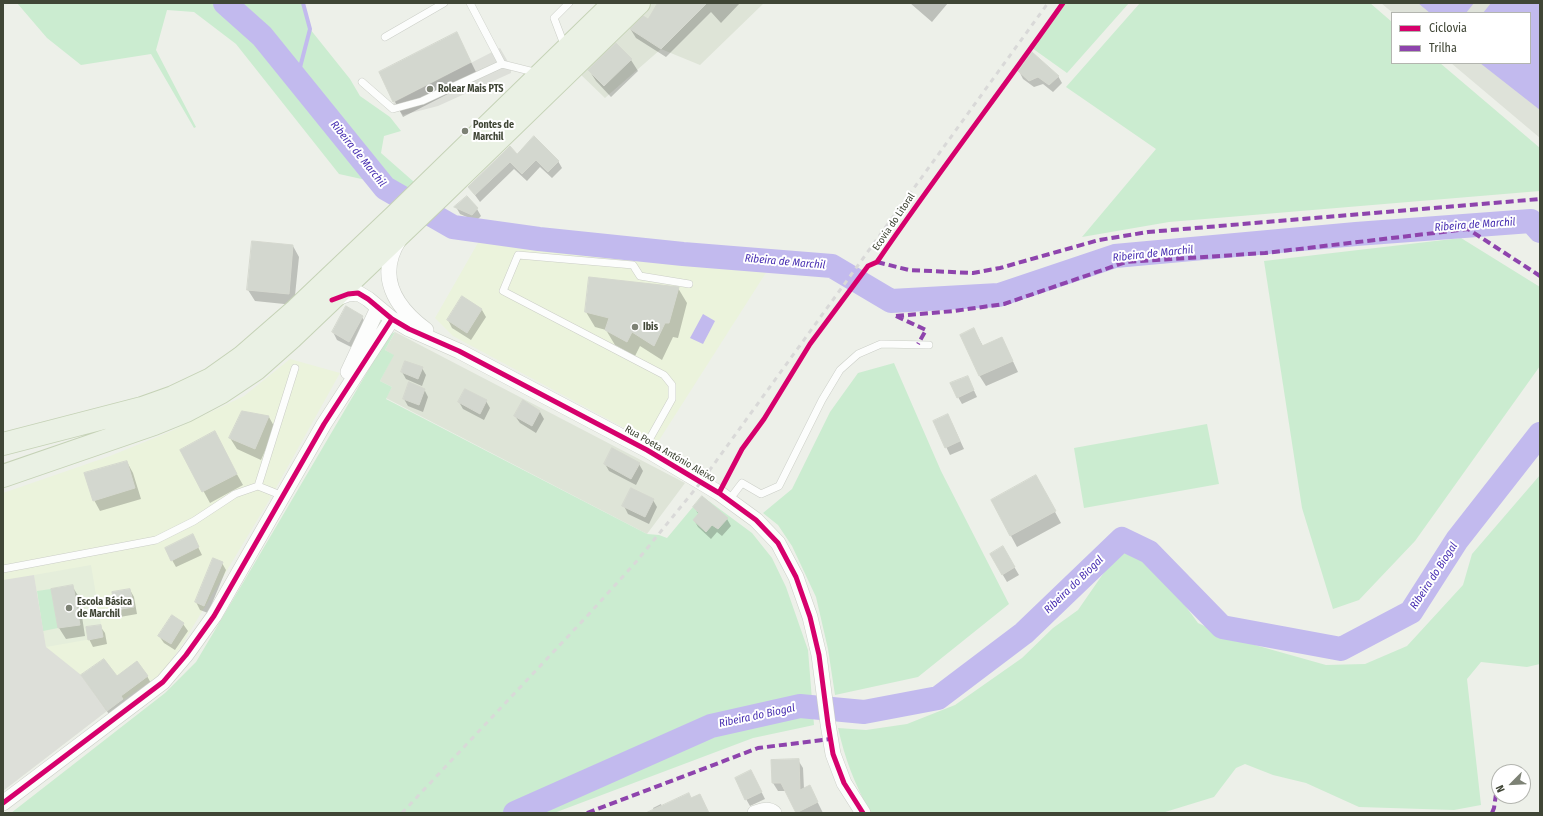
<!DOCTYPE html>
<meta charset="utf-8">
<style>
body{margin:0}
#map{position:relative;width:1543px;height:816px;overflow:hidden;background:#edf0e9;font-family:"Fira Sans Condensed",sans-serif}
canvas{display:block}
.frame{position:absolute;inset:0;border:4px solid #404636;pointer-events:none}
.legend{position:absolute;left:1391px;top:12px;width:140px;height:52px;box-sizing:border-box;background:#fff;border:1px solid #b3b5af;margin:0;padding:5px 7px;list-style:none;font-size:12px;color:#404636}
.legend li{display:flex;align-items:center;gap:8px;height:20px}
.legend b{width:20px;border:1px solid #b3b5af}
.north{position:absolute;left:1491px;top:764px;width:40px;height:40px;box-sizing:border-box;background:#fff;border:1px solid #b3b5af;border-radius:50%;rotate:246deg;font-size:11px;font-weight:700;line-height:16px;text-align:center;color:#404636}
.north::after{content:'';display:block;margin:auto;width:14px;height:18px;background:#7d8275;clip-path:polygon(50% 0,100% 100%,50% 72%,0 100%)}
</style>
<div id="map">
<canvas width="1543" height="816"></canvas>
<div class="frame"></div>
<ul class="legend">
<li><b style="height:5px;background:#d6006c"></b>Ciclovia</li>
<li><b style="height:5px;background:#8e44ad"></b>Trilha</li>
</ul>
<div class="north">N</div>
</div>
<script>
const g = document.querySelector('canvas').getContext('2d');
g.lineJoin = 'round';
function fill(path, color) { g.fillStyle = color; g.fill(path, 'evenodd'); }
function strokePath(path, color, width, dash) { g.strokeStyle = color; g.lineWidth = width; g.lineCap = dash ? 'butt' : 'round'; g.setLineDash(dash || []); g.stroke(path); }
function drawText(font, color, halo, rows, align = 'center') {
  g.font = font + ' "Fira Sans Condensed",sans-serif'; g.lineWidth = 4; g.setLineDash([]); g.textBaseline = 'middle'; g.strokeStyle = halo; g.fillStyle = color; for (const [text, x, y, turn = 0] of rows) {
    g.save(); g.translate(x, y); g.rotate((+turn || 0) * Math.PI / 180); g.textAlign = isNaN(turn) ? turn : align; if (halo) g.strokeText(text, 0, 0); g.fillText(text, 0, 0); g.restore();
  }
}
fill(new Path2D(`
 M648,3H764L700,65L661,49L605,98L577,71Z
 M395,332L685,483L647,534L386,398L392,387L380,381L393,355L385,350Z`), '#dee4d7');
fill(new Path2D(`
 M479,241L769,268L656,445L453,336L435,318Z
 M290,359L340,373L267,504L180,648L161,674L107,711L3,791V493L110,456L169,432L244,396Z`), '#ebf3dc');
fill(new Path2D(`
 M1381,3H1540V138L1451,63H1530V13H1393Z`), '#dee2d9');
fill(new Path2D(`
 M91,565L103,637L46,647L34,575Z`), '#e5eedb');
fill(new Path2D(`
 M17,3H303L310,29L350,79L360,96L390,117L401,131L384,136L381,153L414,182L391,202L366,180L339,174L236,44L194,12L167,10L156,50L196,127L194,128L151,54L81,65L47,38Z
 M1064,3H1129L1067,73L1032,48Z
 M1140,3H1370L1392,22V63H1440L1540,148V191L1169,222L1082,237L1156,149L1066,87Z
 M1461,238L1540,287V366L1415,541L1359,600L1333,609L1302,508L1264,261Z
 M395,332L385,350L394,355L380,381L392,387L386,399L647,534L659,535L667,538L702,496L752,533L772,558L786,587L808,650L814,725L753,738L554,813H11L165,693L196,662L250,571L389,335Z
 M894,363L941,471L1009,604L918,677L835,695L828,649L816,597L792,546L778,525L763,513L792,489L830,412L858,373Z
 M1207,424L1219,484L1084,508L1074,448Z
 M1540,475V664L1527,667L1481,662L1467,679L1481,805L1454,810L1359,807L1306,783L1273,775L1245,764L1236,768L1214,797L1162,813H872L869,810C854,782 845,759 838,728L866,730L907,724L955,705L1022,658L1053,628L1078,610L1114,558L1121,550L1133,552L1164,577L1198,623L1230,638L1326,665L1365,664L1407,646L1463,585L1472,554Z
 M51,589L58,628L43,631L37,591Z`), '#cbecd0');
fill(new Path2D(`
 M500,48L511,67V73L438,106L403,115L393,103Z
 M34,575L46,647L81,675L107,711L3,791V580Z`), '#dddfd9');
fill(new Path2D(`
 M1418,3H1474L1466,13H1430Z
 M1491,3H1540V110L1480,63H1530V13H1483Z
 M703,314L715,321L703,344L690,338Z`), '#c2baee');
fill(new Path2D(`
 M660,3H740L721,23L711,12L666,57L636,38L631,30L643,18L649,21Z
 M910,3H948L932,22Z
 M457,34L479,78L403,117L380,73Z
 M631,60L638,71L611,97L596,81L589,70Z
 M1019,71L1058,76L1062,83L1053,92L1043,84L1034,87L1023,79Z
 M517,155L558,161L562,168L552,178L540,167L527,181L514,169L480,202L469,187Z
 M456,207L477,209L481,216L476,221L460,214Z
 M293,246L299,257L294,305L255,301L248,290Z
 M678,288L687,303L678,338L673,337L662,360L640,346L635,356L615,345L606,330L595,327L586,312Z
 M462,297L482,310L486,317L471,340L452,328L448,320Z
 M362,317L366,324L353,348L337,340L333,332Z
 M974,330L983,346L1002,338L1018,372L986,386L979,375Z
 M422,368L426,375L422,386L406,379L402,372Z
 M971,384L977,397L962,404L958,397Z
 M424,389L428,397L423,412L408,406L404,399Z
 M486,401L490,408L484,420L463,409L459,402Z
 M242,412L269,417L275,428L261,460L237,449L230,438Z
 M540,412L544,419L536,433L520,423L515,416Z
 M934,422L952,423L964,449L950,455Z
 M220,444L243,485L210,503L181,450Z
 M127,462L133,473L141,499L100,511L94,500Z
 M605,464H639L643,471L636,485L609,471Z
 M1042,488L1061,523L1017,547L992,501Z
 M653,500L657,507L649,524L628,514L624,506Z
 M694,507L727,519L731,526L722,536L717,532L711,539L698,527L694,520L699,515Z
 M196,543L202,555L176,567L172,560Z
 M1003,548L1019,575L1007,582L991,555Z
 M222,563L226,570L208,613L200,610L196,602Z
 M72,586L79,597L85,636L66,639L59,628L52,589Z
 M130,590L134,597L137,614L120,617L116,610L113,593Z
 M172,616L183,624L188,631L175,650L164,643L159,636Z
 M100,626L105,633L107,644L93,647L89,639Z
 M82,675L116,678L147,676L152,685L113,720Z
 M798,760L803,768L804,789L814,795L823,813H798L786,791H778L773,783Z
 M755,779L765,799L750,806L746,799Z
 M691,799L708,813H655L653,808L661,804L662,807Z`), '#0003');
strokePath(new Path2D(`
 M297,79L310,29L303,3`), '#c2baee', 4);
strokePath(new Path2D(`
 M225,3L262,36L385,188L453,227L539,239L683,254L832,266L891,301L999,295L1115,256L1356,234L1531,221L1540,231
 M515,813L711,726L800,706L864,712L938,698L1024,633L1122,539L1149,552L1222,627L1341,649L1411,612L1457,540L1540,434`), '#c2baee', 24);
const building = new Path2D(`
 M658,3H707L661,49L630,29L643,16L648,19Z
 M457,32L471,62L393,102L379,72Z
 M616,43L632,59L604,86L588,70Z
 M1032,52L1059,76L1049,85L1038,77L1029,81L1018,71Z
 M534,136L559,161L548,172L536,160L522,174L510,162L475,195L468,187L510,146L517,154Z
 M467,196L478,208L472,215L454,207Z
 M252,241L293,245L289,294L247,290Z
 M589,277L679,287L669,323H665L654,346L632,332L627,342L605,330L609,318L585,312Z
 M462,296L482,309L467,333L447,320Z
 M346,306L363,316L349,342L332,332Z
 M974,328L982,346L1002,337L1013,361L979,376L960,335Z
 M405,361L423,367L418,379L401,372Z
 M968,376L974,390L957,398L950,383Z
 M409,382L425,389L419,405L403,399Z
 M465,389L487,400L480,414L458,402Z
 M523,400L540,411L532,426L514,416Z
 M242,411L269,416L255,449L229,438Z
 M948,414L960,441L945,448L933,421Z
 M215,431L237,474L202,492L180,450Z
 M612,448L640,463L631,479L604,464Z
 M127,461L135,488L93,501L84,473Z
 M1036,475L1056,511L1010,536L991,500Z
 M631,488L654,499L645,517L622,506Z
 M702,496L728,518L718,529L712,525L706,532L693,520L699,513L693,507Z
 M193,534L199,547L171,561L165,548Z
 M1003,546L1015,567L1002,575L990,554Z
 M213,558L223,562L204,606L195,602Z
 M73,585L80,625L58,628L51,589Z
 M130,589L134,607L115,610L112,592Z
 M172,615L184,623L171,644L158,636Z
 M101,625L103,637L88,640L86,627Z
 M104,659L117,676L137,661L148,676L121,696L123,699L107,711L81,675Z
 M799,759L800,790L810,785L818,802L796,813L781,783H772L771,760Z
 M751,770L762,792L745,800L735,778Z
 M689,793L691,798L700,794L709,813H646Z`);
fill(building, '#d3d7cf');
strokePath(building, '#d5d8cf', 1);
const service = new Path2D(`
 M470,3L502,64
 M385,37L444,3
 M565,47L554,18L569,3
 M362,82L393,109L422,101L502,64L538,73
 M647,450L649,440L672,399V385L664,375L503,291L518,255L633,265L640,276L689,284
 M258,486L295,368
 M729,500L742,483L761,494L779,486L822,400L840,370L858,354L881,344L929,345
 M3,569L156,540L194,521L235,494L258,486L283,496`);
const minor = new Path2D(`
 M399,240C376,276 395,307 426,330
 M335,299L348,294L358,293L368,299L392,319L409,329L459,351L647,450L719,493L756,520L778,543L796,577L810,617L819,655L828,724L833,754L844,783L863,813
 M348,372L378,308
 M3,803L163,682L186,655L214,616L324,424L392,319
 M755,813C762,811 768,808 774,813`);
const primary = new Path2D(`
 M3,444L142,408L173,397L211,379L242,357L296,310L397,214L614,3
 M3,476L154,424L186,411L220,393L256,369L291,338L440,196L639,3`);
strokePath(service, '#cbcec7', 8);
strokePath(minor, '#cbcec7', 16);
strokePath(primary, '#c5d2b6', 24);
strokePath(service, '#fcfdfc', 7);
strokePath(minor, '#fcfdfc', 15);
strokePath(primary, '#eaf1e4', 22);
strokePath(new Path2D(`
 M402,813L589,614L636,562L701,482L1048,3`), '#d9d9d8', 3, [5, 5]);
strokePath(new Path2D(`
 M877,262L909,270L973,273L1000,268L1099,240L1148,232L1540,199
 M896,316L954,311L1004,304L1126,262L1265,253L1468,229L1540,276
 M896,316L926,330L918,344
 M587,813L758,748L830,739
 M1492,813L1494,808L1496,794`), '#8e44ad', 4, [8, 4]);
strokePath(new Path2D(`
 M332,300L348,294L358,293L368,299L392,319L409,329L459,351L647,450L719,493L756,520L778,543L796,577L810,617L819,655L828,724L833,754L844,783L863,813
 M719,493L742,449L764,419L810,344L868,266L877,262C937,174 1002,90 1063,3
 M3,803L163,682L186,655L214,616L324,424L392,319`), '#d6006c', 5);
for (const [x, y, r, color] of [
 [430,89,4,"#7d8275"],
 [465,131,4,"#7d8275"],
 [635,327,4,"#7d8275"],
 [69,608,4,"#7d8275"]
]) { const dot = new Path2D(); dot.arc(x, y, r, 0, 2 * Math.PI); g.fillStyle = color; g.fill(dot); strokePath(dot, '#fff', 1.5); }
drawText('bold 10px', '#404636', '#fff', [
 ["Rolear Mais PTS",438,89],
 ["Pontes de",473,125],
 ["Marchil",473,137],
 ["Ibis",643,327],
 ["Escola Básica",77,602],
 ["de Marchil",77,614]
], 'left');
drawText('10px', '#404636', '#fff', [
 ["Ecovia do Litoral",894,222,-56],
 ["Rua Poeta António Aleixo",670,454,30]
]);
drawText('italic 11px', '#482fb2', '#fff', [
 ["Ribeira de Marchil",358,154,51],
 ["Ribeira de Marchil",1475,225,-4],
 ["Ribeira de Marchil",1153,254,-6],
 ["Ribeira de Marchil",785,262,5],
 ["Ribeira do Biogal",1434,576,-57],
 ["Ribeira do Biogal",1074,585,-44],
 ["Ribeira do Biogal",757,716,-12]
]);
</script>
